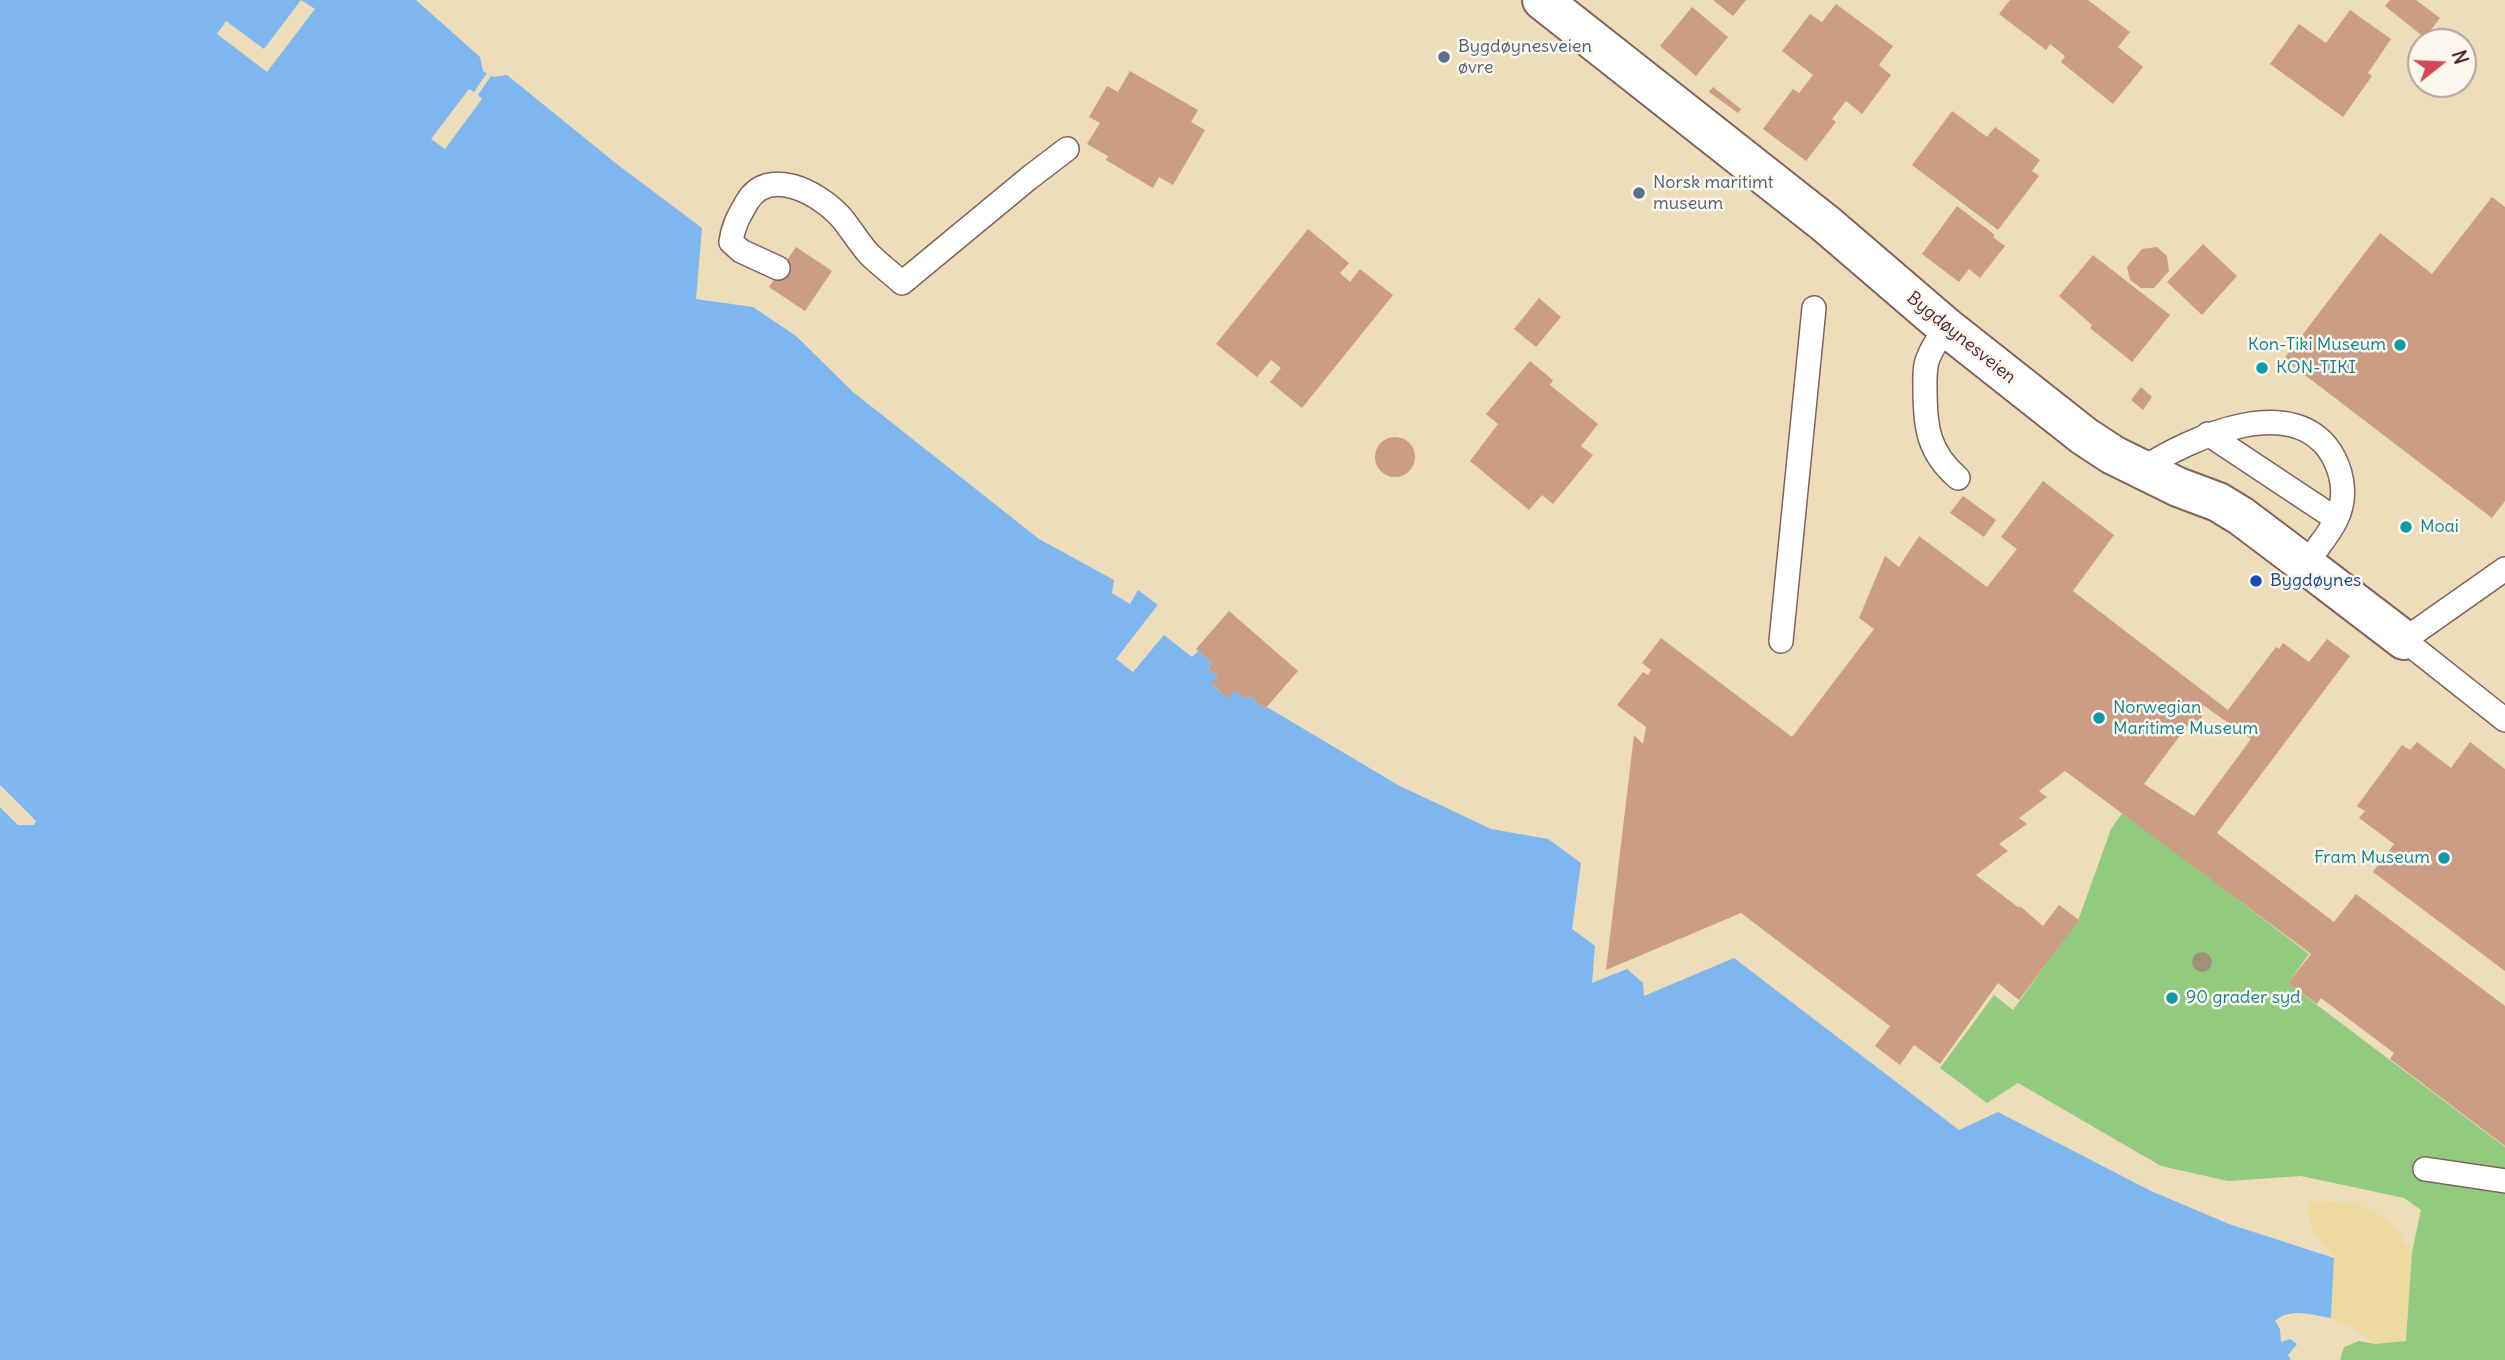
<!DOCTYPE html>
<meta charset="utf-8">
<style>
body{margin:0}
#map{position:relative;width:2505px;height:1360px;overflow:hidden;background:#edddba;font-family:Delius,sans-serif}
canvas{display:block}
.north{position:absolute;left:2407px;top:28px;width:70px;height:70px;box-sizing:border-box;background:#fbf7ec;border:2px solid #b4a19f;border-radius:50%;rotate:72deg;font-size:19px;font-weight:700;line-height:28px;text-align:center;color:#4a1f2b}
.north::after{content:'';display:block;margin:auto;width:24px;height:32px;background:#d1495b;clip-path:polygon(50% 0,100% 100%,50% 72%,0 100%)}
</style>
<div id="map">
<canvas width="2505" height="1360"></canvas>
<div class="north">N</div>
</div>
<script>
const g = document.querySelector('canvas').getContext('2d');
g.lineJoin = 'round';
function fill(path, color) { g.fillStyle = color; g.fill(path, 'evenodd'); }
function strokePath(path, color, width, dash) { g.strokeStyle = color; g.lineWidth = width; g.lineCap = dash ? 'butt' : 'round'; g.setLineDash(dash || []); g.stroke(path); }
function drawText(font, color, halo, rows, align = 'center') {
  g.font = font + ' Delius,sans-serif'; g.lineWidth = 5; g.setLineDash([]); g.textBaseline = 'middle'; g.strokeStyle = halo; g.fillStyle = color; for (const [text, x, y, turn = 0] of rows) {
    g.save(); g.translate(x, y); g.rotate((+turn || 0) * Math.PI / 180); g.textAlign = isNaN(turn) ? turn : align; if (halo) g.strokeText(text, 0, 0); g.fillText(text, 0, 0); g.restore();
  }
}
fill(new Path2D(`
 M2123,812L2309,954L2288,983L2505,1147V1360H2340L2344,1347L2359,1341L2375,1344L2412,1252L2421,1210L2404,1198L2301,1176L2228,1181L2161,1166L2018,1083L1987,1103L1940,1068L1994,995L2013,1010L2079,918L2111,829Z`), '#93cb7e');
fill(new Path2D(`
 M2307,1201L2356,1203L2390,1221L2412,1252L2406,1341L2375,1344L2348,1325L2331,1318L2334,1258L2311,1227Z`), '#eeda9e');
fill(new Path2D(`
 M0,0H416L480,57L483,71L493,77L507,75L618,165L702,228L696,299L753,307L796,336L853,392L1039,539L1114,580L1112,593L1130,604L1138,590L1170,614L1196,649L1212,663L1208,668L1218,677L1212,685L1227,697L1234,690L1244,699L1248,695L1265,709L1267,707L1398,785L1491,829L1548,839L1581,863L1572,929L1595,946L1592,983L1627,969L1643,983L1644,996L1734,958L1959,1130L1998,1112L2151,1191L2229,1224L2334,1258L2331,1318C2312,1315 2290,1307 2275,1321L2280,1329L2281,1342L2290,1339L2297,1344L2288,1355L2291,1360H0V807L18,825H34L36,821L0,785Z`), '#7eb7ef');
fill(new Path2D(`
 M301,0L315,9L267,72L217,34L226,21L264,49Z
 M487,73L491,76L478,95L482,99L445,149L431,139L469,89L474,92Z
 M1160,602L1173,612L1198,647L1196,649L1198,651L1192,657L1164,635L1133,672L1116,659Z`), '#edddba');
fill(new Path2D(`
 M1713,0H1746L1733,16Z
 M2010,0H2088L2130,32L2118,47L2143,67L2113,104L2061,62L2065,56L2050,44L2046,50L1999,14Z
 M2390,0H2416L2440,18L2425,38L2385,6Z
 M1836,4L1893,46L1879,65L1891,75L1862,114L1846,101L1832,119L1836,122L1806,161L1763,129L1793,89L1799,93L1813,75L1782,51L1810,14L1822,22Z
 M1692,7L1728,37L1696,76L1660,46Z
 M2350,10L2391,39L2368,73L2372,76L2343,117L2270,64L2299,24L2326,43Z
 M1130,71L1198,110L1191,122L1205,130L1173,185L1159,177L1153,188L1106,160L1108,156L1087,144L1100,123L1089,117L1107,86L1118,92Z
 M1713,87L1741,109L1738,113L1709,92Z
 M1952,111L1987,137L1995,127L2040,160L2032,171L2039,176L1998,230L1912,165Z
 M2492,197L2505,207V501L2492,518L2284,359L2380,233L2432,274Z
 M1957,206L1995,235L1993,237L2005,246L1980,278L1969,269L1959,282L1922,254Z
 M1308,229L1349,263L1340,273L1350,282L1360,269L1393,295L1302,408L1270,382L1281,368L1271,360L1257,377L1216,344Z
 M2203,244L2237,276L2202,315L2167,282Z
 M796,247L832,271L805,311L769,287Z
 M2157,247L2167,256L2169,271L2154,288H2141L2130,280L2127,267L2142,249Z
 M2093,255L2170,315L2132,362L2090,328L2092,325L2059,296Z
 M1539,298L1561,317L1536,347L1514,329Z
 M1530,361L1553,380L1550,385L1598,424L1581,446L1593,455L1553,504L1542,495L1529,510L1470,461L1498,424L1486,414Z
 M2141,387L2152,397L2143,410L2131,400Z
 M1375 457a20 20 0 1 1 40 0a20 20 0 1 1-40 0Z
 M2043,481L2114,535L2073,591L2228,710L2276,647L2279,649L2283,643L2309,662L2327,639L2350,656L2217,833L2334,922L2356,894L2505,1006V1146L2390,1059L2394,1053L2321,998L2317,1004L2288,983L2311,954L2065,771L2039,791L2047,797L2019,818L2027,824L1999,844L2008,851L1976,875L2019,908L2020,906L2043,926L2059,905L2079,920L2019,1000L1998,983L1940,1064L1914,1045L1900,1065L1875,1046L1890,1026L1741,913L1606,970L1634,735L1643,744L1646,727L1617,705L1643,672L1648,675L1651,670L1642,663L1661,638L1792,737L1874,629L1859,618L1885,556L1899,567L1919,536L1987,587L2017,549L2001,537ZM2203,705L2251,739L2194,816L2144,784L2193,718L2201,724Z
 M1963,496L1996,520L1984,537L1950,513Z
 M1229,611L1298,671L1265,709L1248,695L1244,699L1234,690L1228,698L1211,684L1218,677L1208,668L1212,663L1196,649Z
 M2417,742L2451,768L2470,742L2505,769V971L2373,872L2394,844L2359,818L2365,811L2357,806L2402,745L2410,750Z`), '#cb9d84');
const service = new Path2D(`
 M778,268L741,251L731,242C733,226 739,216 747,202C768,166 817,192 839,215C850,227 858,242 869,254C879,264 891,273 902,283L1029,178L1067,149
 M1946,327C1940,337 1933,346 1929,356C1924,366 1925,378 1925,389C1925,427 1928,452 1958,478
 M2208,434L2336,519
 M2142,469C2190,438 2297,388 2334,458C2344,478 2346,500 2336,520C2328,536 2315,550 2306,565
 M2505,569L2404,640L2505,720
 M1781,641L1814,308
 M2425,1169L2505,1181`);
const minor = new Path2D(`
 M2306,565L2404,640`);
const tertiary = new Path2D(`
 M1542,0L1826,224L1946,327L2084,436L2113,455L2178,487L2218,502L2241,516L2306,565`);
strokePath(service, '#83625d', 26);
strokePath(minor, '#83625d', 42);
strokePath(tertiary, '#83625d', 42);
strokePath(service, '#fff', 23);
strokePath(minor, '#fff', 38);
strokePath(tertiary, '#fff', 38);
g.fillStyle = '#9f9179';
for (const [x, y] of [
 [2202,962]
]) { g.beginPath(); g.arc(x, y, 10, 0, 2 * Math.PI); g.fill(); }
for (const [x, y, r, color] of [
 [1444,57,7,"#5c6f8a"],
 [1639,193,7,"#5c6f8a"],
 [2400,345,7,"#0f9aa8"],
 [2262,368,7,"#0f9aa8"],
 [2406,527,7,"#0f9aa8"],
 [2256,581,7,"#1a4fb4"],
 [2099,718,7,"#0f9aa8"],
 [2444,858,7,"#0f9aa8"],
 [2172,998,7,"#0f9aa8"]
]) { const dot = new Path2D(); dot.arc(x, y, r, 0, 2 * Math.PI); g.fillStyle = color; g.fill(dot); strokePath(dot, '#fbf7ec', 2.5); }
drawText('18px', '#4e5e75', '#fbf7ec', [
 ["Bygdøynesveien",1458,47],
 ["øvre",1458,68],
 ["Norsk maritimt",1653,183],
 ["museum",1653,204]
], 'left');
drawText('18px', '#4a1f2b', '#fbf7ec', [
 ["Bygdøynesveien",1961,338,39]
]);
drawText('18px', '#0d838f', '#fbf7ec', [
 ["Kon-Tiki Museum",2386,345,"right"],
 ["KON-TIKI",2276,368],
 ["Moai",2420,527],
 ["Norwegian",2113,708],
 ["Maritime Museum",2113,729],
 ["Fram Museum",2430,858,"right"],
 ["90 grader syd",2186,998]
], 'left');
drawText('18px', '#164399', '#fbf7ec', [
 ["Bygdøynes",2270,581]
], 'left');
</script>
